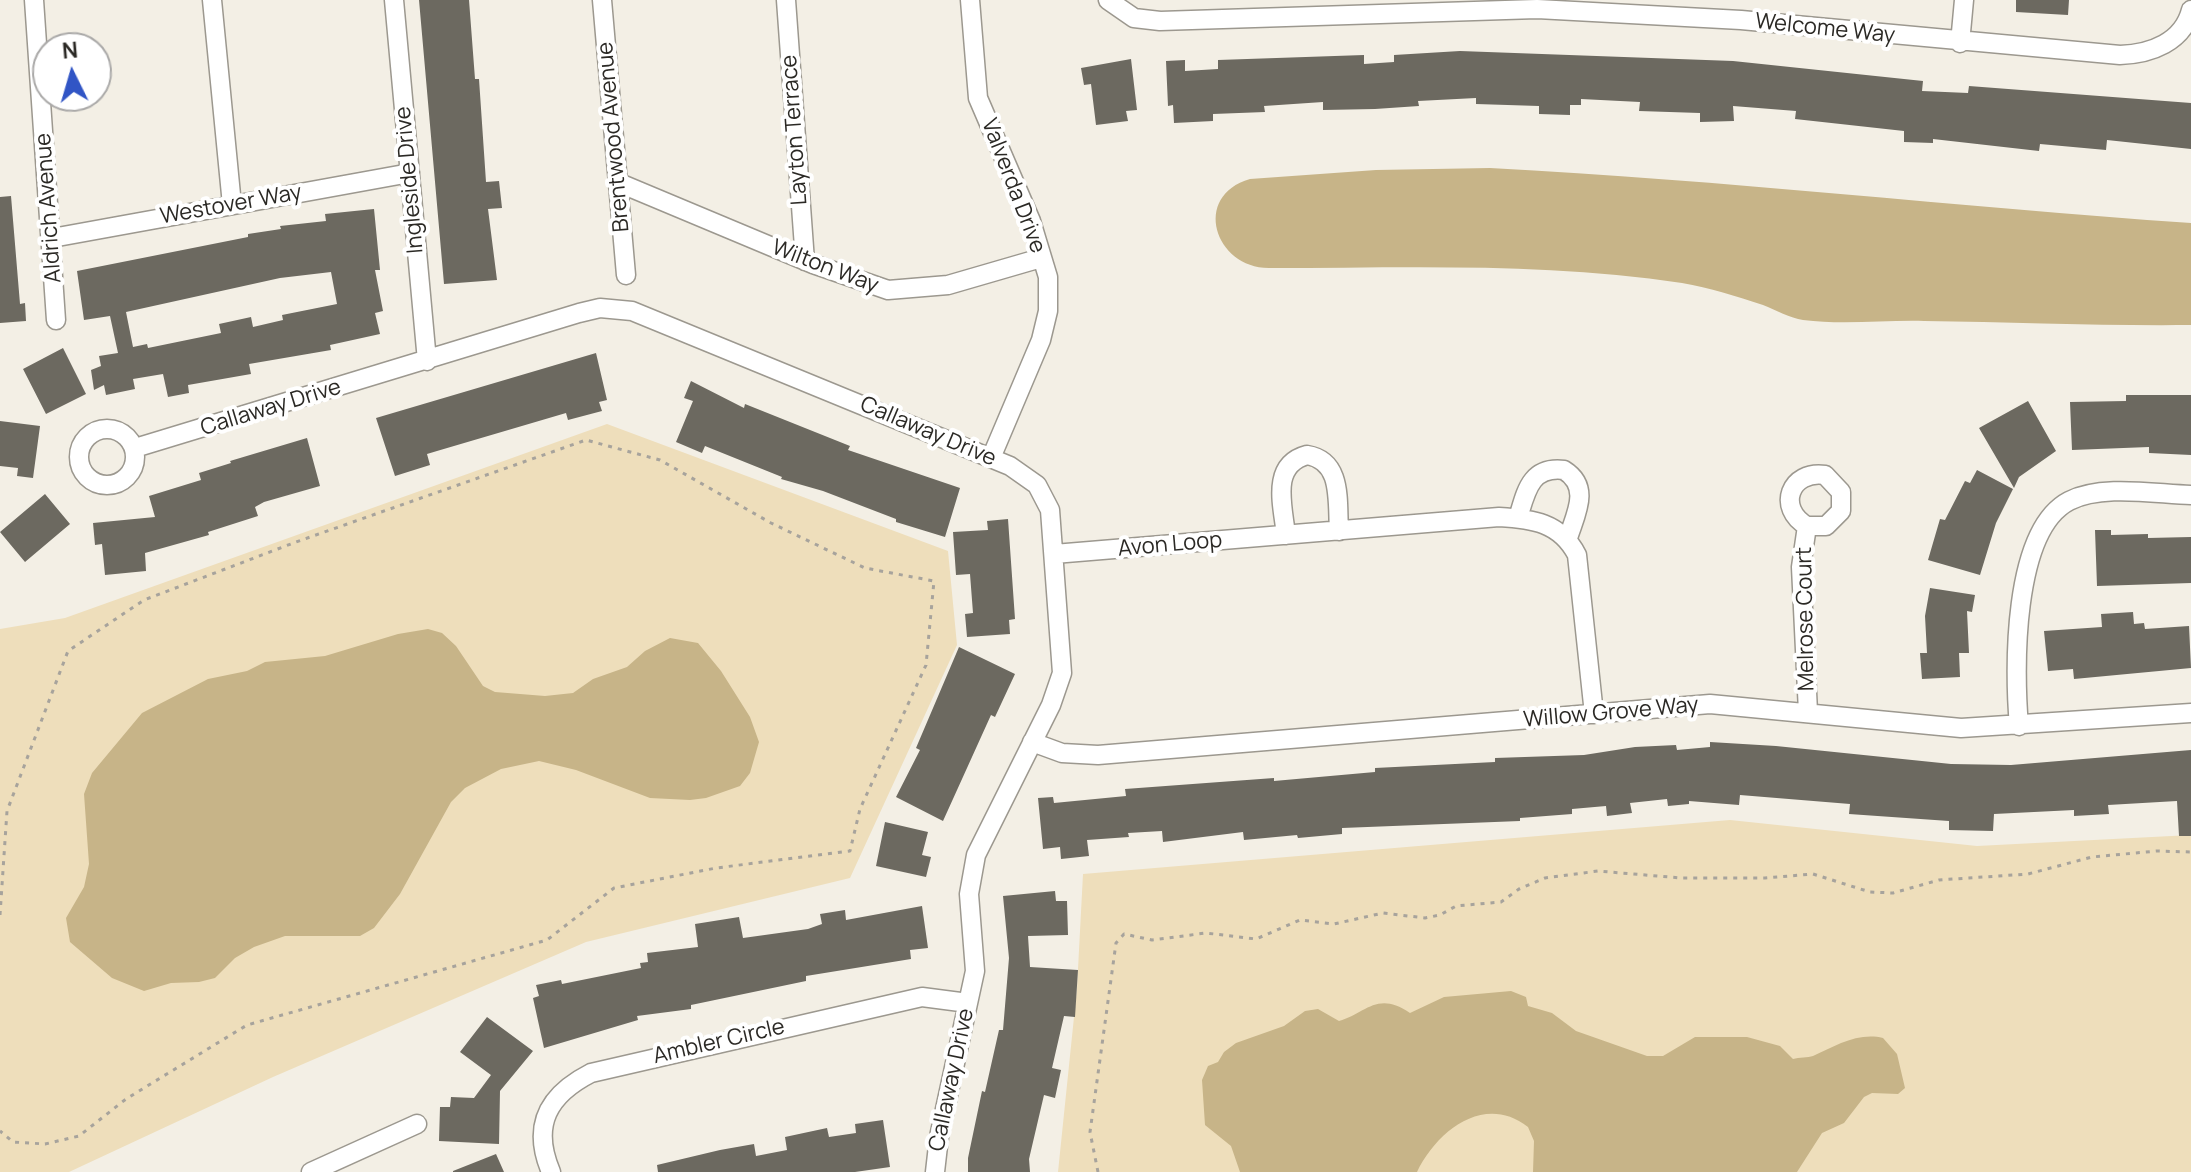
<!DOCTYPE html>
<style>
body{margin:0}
#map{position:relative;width:2191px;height:1172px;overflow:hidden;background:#f3efe5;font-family:Manrope,sans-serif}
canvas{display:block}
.north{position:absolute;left:32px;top:32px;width:80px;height:80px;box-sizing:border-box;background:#fff;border:2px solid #aaa9a8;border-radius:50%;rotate:355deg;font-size:22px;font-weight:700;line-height:32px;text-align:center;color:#2b2925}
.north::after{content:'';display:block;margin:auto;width:28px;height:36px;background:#3155c5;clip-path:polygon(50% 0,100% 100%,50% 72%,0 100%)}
</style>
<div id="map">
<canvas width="2191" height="1172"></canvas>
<div class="north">N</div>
</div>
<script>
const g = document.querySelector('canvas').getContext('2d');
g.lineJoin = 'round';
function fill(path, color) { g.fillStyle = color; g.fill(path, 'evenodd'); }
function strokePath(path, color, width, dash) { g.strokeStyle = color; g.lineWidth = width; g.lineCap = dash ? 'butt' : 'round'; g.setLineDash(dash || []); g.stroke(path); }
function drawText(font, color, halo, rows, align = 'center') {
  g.font = font + ' Manrope,sans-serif'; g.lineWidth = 8; g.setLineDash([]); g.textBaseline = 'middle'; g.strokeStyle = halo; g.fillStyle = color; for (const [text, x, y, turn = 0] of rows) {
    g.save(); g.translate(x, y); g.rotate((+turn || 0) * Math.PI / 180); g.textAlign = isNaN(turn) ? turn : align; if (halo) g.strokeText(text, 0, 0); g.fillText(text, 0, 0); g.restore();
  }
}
fill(new Path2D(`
 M607,424L948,551L957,645L850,878L586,942L273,1077L69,1172H0V629L65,618Z
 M1730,820L1977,846L2191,835V1172H1058L1077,988L1083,874Z`), '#eedebb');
fill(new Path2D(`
 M1490,168C1724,180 1957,207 2191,223V325C2102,326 2013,322 1924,321C1885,320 1842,325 1803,320C1790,318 1776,310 1763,305C1736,296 1710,288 1682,283C1545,262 1407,268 1270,268C1215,269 1191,196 1250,179L1376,170Z
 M428,629L442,633L456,646L483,686L495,692L545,696L573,693L593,679L627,667L645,651L670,638L698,643L721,671L750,717L759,742L750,773L740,786L706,798L690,800L650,798L576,770L539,761L501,769L465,788L451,802L400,894L374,928L360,936H285L254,947L235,958L215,978L199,982L171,983L144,991L112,978L70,942L66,918L84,887L89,864L84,794L92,773L142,713L208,679L247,671L265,662L325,656L398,634Z
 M1511,991L1526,997L1528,1006L1552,1013L1576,1031L1647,1056H1663L1695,1037H1747L1780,1046L1793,1059C1799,1057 1808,1058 1813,1056C1835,1046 1858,1032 1883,1038L1897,1054L1905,1088L1898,1094L1872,1093L1864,1097L1844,1123L1822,1133L1797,1172H1533L1534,1141L1528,1127C1484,1093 1437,1131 1417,1172H1240L1231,1146L1205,1125L1202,1080L1208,1066L1218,1062L1224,1052L1236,1043L1284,1026L1305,1011L1318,1009L1339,1021C1365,1014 1377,990 1410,1013L1444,997Z`), '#c7b488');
fill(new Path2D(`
 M419,0H469L475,79H479L486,182L499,181L502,208L488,209L497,280L444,284Z
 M2016,0H2069L2068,15L2016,12Z
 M1460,51L1733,61L1923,81L1922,91L1968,93L1969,86L2191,103V149L2107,140L2106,150L2040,144L2039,151L1933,139V143L1904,142V131L1795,119L1796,111L1733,106L1734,121L1700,122V113L1639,111L1640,102L1581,99V105H1570V115L1539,114V106L1476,104V98L1418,101L1419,106L1375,109L1323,110V102L1264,106L1265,112L1213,114V121L1174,123L1173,105L1168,106L1166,61L1185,60V71L1218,69V60L1364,55V64L1394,62V55Z
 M1131,59L1137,110L1126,111L1128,121L1096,125L1091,84L1084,85L1081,68Z
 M11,196L20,304L25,303L26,321L0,323V197Z
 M374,209L380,270H375L383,311L375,313L380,334L330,345L331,350L249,364L251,374L188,385L189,393L168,397L163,374L133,379L135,389L106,395L104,385L94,390L91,370L101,366L99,356L118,353L110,316L84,320L77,271L248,237V234L281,229L280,226L326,221L325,214ZM331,272L337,304L282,315L283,320L253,327L251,317L219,324L221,333L148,348L147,344L133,347L126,312L280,278Z
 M63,348L86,394L46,414L23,369Z
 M596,353L607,400L599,402L602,411L568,420L566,413L437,451L427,454L430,465L395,476L376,418Z
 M691,381L744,408L745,404L850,446L848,450L960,488L945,537L896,522V519L823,491L781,479L782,477L705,446L702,453L676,442L693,401L684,398Z
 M2126,395H2191V455L2149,453V447L2072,450L2070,402L2126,401Z
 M2028,401L2056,451L2019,477L2014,488L1979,428Z
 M0,421L40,426L33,478L17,476L18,468L0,466Z
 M307,438L320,486L264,502L255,507L258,516L208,532L209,535L145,553L146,571L105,575L102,544L95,545L93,523L155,517L149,496L201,480L199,473L231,463L230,461Z
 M1977,470L2013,489L1996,523L1980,575L1928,560L1940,519L1945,520L1965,481L1970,483Z
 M45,494L70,524L25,562L0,532Z
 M1008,519L1015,619L1009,620L1010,634L967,637L965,614L973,613L970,574L956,575L953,532L988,530L987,521Z
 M2095,530H2111V535L2148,534V538L2191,537V583L2097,586Z
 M1930,588L1975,595L1972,612L1967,611L1969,653H1959L1960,677L1922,679L1920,653H1927L1925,616Z
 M2133,612L2134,624L2144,623L2145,629L2189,626L2191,668L2074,679L2073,669L2048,671L2044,631L2102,627L2101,614Z
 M959,647L1015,674L995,717L991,715L943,821L896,797L920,750L916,748Z
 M1710,742L1776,746L1951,764L2011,765L2191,750V836H2179L2177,801L2108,805L2109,814L2074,816V810L1994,814L1993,831L1949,830V821L1849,814L1850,804L1740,795L1739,805L1689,801V804L1668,806L1667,799L1630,803L1632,813L1607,816L1606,806L1572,809V814L1520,818V821L1342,828V834L1298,838L1297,835L1244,840L1243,832L1163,842L1162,831L1128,833L1129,837L1087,840L1089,856L1061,859L1060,847L1043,849L1038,798L1053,797L1054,803L1126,796L1125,789L1274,778V781L1375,772V768L1495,762V758L1584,755L1635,747L1676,745L1677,750L1710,747Z
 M885,822L928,832L922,855L931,857L926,877L876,866Z
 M1055,891L1056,901H1067L1068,935L1028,936L1030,967L1078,970L1075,1017L1064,1016L1052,1068L1061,1070L1055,1098L1044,1095L1029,1159L1030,1172H968V1158L982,1091L985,1092L999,1030H1003L1009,958L1003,896Z
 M922,906L928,948L910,950L911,959L806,976V981L691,1005V1009L637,1016L638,1020L544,1048L533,998L539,996L536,985L561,980L562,984L641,968L640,963L648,962L647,953L698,947L695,924L739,917L743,938L808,929L822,924L820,914L845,910L846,920Z
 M487,1017L533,1051L500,1091L499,1144L439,1141L440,1107H450L451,1097L474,1098L491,1075L460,1052Z
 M883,1120L890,1167L855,1172H658L657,1165L720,1150L754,1144L756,1156L787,1150L785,1137L827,1128L829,1137L856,1133L855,1124Z
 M496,1154L504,1172H453V1171Z`), '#6c6960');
const street = new Path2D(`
 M34,0L56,320
 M212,0L232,205
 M394,0L427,361
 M602,0L626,275
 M786,0L805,261
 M970,0L978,98L1031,221L1048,277V311L1041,340L991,458
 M1108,0L1134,18L1160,21L1537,9L1741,20L2120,55C2151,54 2183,42 2191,10
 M1960,43L1964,0
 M617,182L813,264L888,290L948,285L1041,258
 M52,238L410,173
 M79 457a28 28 0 1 1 56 0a28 28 0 1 1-56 0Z
 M135,448L579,313L600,308L632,311L1010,466L1037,485L1050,510L1062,673L1051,705L976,855L969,894L975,971L939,1137L935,1172
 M1518,518C1526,492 1530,466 1564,470C1591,487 1576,513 1568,538
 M1807,526H1826L1841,511V492L1825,475C1790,470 1776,508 1807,526L1801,567L1808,712
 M1286,535C1283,506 1270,465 1307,455C1343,461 1337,501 1339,531
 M1054,554L1499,517C1532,519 1560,522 1577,555L1594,714
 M2019,726C2014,671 2012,531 2069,501C2102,484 2155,494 2191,495
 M1032,742L1062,753L1098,755L1710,704L1961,728L2191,713
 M311,1172L417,1124
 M551,1172C531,1125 548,1095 591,1073L922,997L968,1003`);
strokePath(street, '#9c988f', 21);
strokePath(new Path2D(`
 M0,915L7,811L68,651L144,600L296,542L586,440L660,460L771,523L865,568L934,581L926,665L860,809L850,851L716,868L614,888L547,940L247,1025L126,1099L79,1136L45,1144L13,1142L0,1131
 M1098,1172L1090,1132L1116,943L1124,934L1152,940L1206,933L1256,939L1300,920L1334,924L1383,913L1425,918L1440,915L1456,906L1501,902L1519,889L1545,878L1598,871L1681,878H1765L1813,874L1870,892L1893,893L1939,880L2028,874L2092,857L2157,851L2191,852`), '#a7a39c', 3, [4, 6]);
strokePath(street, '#fff', 18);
drawText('22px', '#2b2925', '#fff', [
 ["Welcome Way",1825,29,6],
 ["Layton Terrace",795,130,-94],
 ["Brentwood Avenue",614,137,-95],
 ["Ingleside Drive",410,180,-95],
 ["Valverda Drive",1013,186,69],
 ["Westover Way",231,205,-10],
 ["Aldrich Avenue",49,208,-94],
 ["Wilton Way",825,267,21],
 ["Callaway Drive",271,408,-17],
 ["Callaway Drive",928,432,23],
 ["Avon Loop",1170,545,-5],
 ["Melrose Court",1806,619,-91],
 ["Willow Grove Way",1611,713,-5],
 ["Ambler Circle",719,1042,-13],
 ["Callaway Drive",952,1080,-78]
]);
</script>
